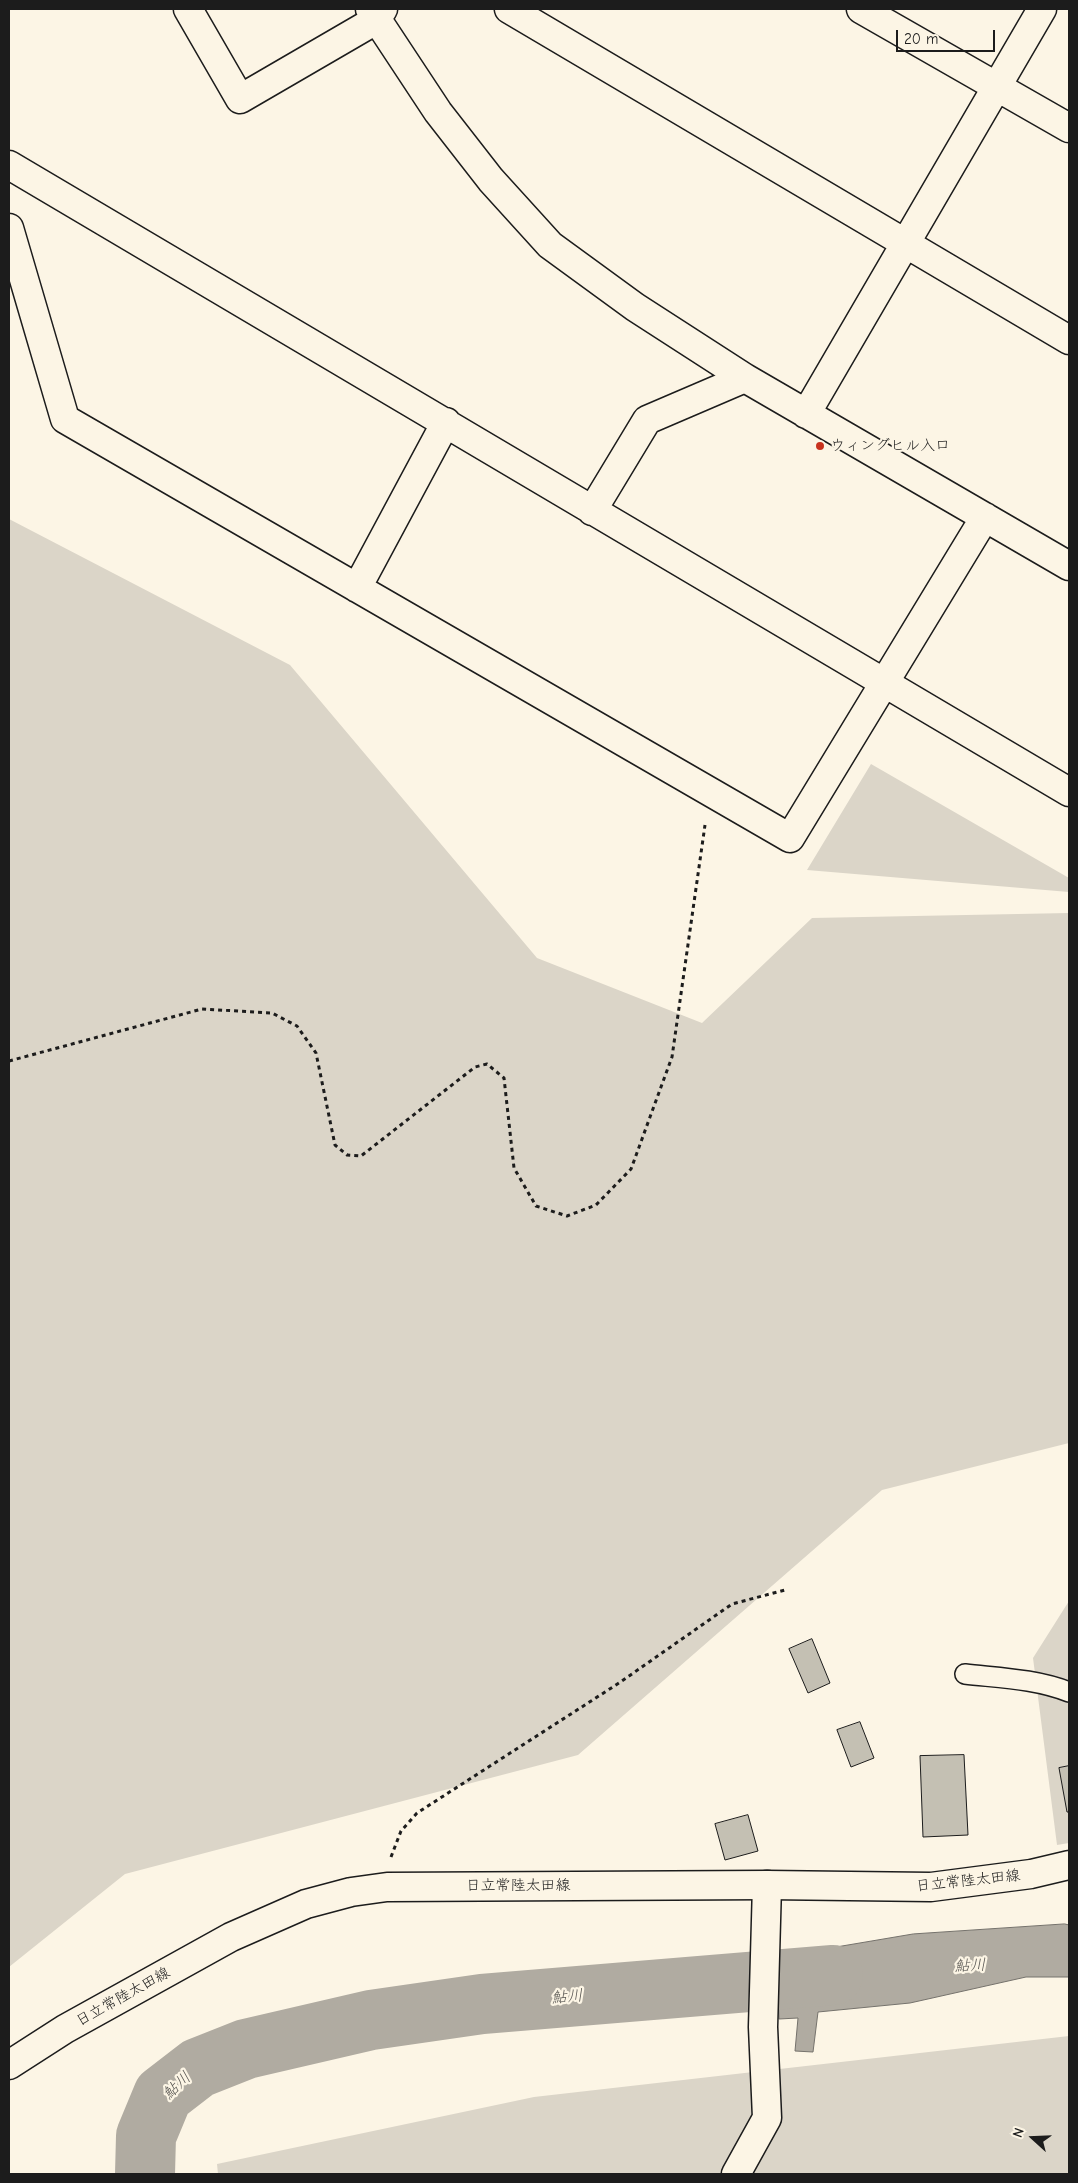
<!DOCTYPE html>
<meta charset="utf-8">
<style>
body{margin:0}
#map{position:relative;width:1078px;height:2183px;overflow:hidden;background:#fcf5e5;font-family:"Comic Neue",sans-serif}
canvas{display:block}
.frame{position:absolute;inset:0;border:10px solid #1c1c1c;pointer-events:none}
.north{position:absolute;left:1008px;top:2113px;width:50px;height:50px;-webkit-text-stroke:4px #fcf5e5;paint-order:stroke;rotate:290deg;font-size:14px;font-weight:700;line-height:20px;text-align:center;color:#1c1c1c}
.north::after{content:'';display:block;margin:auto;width:18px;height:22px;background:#1c1c1c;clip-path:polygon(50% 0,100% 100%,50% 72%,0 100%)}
.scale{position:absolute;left:896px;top:30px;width:99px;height:22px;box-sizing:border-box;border:2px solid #1c1c1c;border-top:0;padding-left:6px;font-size:15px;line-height:18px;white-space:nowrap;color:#1c1c1c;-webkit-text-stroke:4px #fcf5e5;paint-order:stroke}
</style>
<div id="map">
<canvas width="1078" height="2183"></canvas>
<div class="frame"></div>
<div class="north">N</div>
<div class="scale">20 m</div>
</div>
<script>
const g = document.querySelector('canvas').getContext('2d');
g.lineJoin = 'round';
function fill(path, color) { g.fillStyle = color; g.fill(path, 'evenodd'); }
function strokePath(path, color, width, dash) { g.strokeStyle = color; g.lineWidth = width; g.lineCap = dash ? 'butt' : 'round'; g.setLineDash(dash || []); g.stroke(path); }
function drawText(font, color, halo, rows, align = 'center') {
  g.font = font + ' "Comic Neue","Klee One",sans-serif'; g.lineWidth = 4.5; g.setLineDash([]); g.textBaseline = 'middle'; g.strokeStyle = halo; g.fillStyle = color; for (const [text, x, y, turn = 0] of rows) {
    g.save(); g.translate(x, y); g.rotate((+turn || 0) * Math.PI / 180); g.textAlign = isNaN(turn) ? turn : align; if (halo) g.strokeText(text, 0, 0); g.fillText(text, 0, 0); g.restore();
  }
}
fill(new Path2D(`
 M9,519L290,665L537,958L702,1023L812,918L1069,913V1443L882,1490L578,1755L125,1874L9,1967Z
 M871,764L1069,878V892L807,870Z
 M1069,1601V1843L1057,1845L1033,1658Z
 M1069,2036V2174H218L217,2164L534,2097Z`), '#dbd5c8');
const water = new Path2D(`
 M1065,1924L1069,1925V1977H1026L910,2003L818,2012L813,2052L795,2051L798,2018L779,2019L777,1957L913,1934Z`);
fill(water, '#b0aba1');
strokePath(water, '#75726c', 1);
strokePath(new Path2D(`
 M145,2174L146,2136L163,2095L198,2068L246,2049L371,2020L482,2004L833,1975`), '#b0aba1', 60);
const building = new Path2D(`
 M812,1639L830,1683L808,1693L789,1649Z
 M860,1722L874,1758L851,1767L837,1730Z
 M964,1755L968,1835L923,1837L920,1756Z
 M1069,1766V1812H1067L1059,1768Z
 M748,1815L758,1851L725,1860L715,1824Z`);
fill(building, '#c4c0b3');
strokePath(building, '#1c1c1c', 1);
const service = new Path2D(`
 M965,1674C1000,1678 1036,1679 1069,1692`);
const minor = new Path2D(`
 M188,9L240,99L376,20L383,9
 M370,9L438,112L491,180L550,245L635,307L745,378L1069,566
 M509,9L1069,340
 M861,9L1069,128
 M9,165L1069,792
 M9,228L65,419L790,838L985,517
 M806,414L1042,9
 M592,511L647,420L745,378
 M357,588L446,422
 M736,2174L767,2118L763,2027L767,1885`);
const primary = new Path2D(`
 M9,2065L65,2029L231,1937L306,1904L351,1892L387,1887L767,1885L931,1887L1031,1874L1069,1865`);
strokePath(service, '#1c1c1c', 22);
strokePath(minor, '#1c1c1c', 31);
strokePath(primary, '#1c1c1c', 31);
strokePath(new Path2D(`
 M9,1061L202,1009L272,1013L297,1026L316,1053L335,1145L347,1155L361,1156L475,1067L487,1064L504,1078L514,1168L536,1206L567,1216L596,1205L631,1169L672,1057L705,825
 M391,1857L401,1831L417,1813L619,1683L732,1604L785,1590`), '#1c1c1c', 3, [4, 4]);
strokePath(service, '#fcf5e5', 19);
strokePath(minor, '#fcf5e5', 28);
strokePath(primary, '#fcf5e5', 28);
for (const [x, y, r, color] of [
 [820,446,5,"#c8321e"]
]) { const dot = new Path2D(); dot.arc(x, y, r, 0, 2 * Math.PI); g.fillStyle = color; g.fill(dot); strokePath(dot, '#fcf5e5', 2); }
drawText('15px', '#1c1c1c', '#fcf5e5', [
 ["ウィングヒル入口",830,446]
], 'left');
drawText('15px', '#1c1c1c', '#fcf5e5', [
 ["日立常陸太田線",968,1881,-6],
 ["日立常陸太田線",518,1886],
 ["日立常陸太田線",123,1997,-29]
]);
drawText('italic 16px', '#575551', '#fcf5e5', [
 ["鮎川",970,1966,-3],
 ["鮎川",567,1997,-5],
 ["鮎川",177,2086,-43]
]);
</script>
